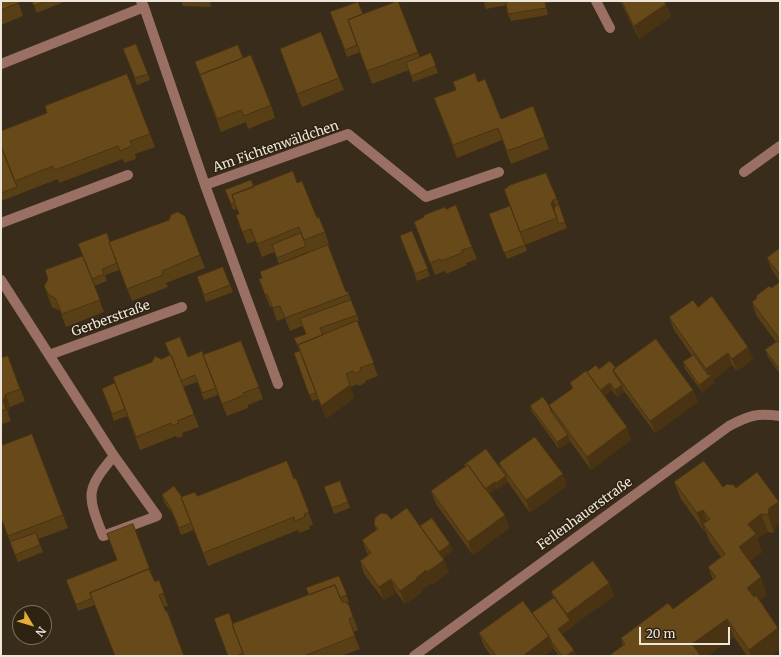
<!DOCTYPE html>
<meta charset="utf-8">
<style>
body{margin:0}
#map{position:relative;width:781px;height:657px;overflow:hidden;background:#392c1a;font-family:Merriweather,serif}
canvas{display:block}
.frame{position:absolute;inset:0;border:2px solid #eee6db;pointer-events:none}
.north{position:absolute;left:12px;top:605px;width:40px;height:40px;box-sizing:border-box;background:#2e2211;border:1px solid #7b7062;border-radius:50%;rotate:128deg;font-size:11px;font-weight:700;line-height:16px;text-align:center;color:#eee6db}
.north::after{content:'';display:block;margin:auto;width:14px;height:18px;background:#e5ad36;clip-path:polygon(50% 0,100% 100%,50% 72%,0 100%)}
.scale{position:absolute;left:639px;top:627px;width:91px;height:18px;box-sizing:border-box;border:2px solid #eee6db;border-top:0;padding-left:5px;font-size:12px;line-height:14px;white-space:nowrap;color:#eee6db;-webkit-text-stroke:3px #2e2211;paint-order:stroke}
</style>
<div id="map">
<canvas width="781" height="657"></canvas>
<div class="frame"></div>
<div class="north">N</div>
<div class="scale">20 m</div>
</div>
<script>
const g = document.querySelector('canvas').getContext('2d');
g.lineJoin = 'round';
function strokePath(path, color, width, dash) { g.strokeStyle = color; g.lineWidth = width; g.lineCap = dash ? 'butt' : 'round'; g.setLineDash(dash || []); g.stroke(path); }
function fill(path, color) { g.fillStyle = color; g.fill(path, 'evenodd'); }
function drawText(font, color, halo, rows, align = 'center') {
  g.font = font + ' Merriweather,serif'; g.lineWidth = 3; g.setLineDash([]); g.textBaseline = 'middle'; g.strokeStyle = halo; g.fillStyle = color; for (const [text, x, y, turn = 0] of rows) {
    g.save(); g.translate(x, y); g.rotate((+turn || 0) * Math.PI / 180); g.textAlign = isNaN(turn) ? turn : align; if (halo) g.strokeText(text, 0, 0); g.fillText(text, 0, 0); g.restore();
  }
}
strokePath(new Path2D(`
 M596,1L610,28
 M144,7L205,185L348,134L426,197L499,172
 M1,64L144,7L141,1
 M744,172L780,146
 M205,185L278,384
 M1,223L128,175
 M1,280L114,456L157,516L103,536C87,495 85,490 114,456
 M49,355L182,307
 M414,656L729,426C750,415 757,413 780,416`), '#9a7065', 10);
fill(new Path2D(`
 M1,1H18L23,16L1,25Z
 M32,1H66L37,13Z
 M181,1H211V7L183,6Z
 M398,1L420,57L431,53L438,73L413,82L409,70L372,84L360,52L347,57L330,12L363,14Z
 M483,1H559L546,3L548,15L511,21L508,14L507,5L486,9Z
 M620,1H664L666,4L671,17L639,39Z
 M136,44L150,80L137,85L123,49Z
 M280,49L339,78L344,90L302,107Z
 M243,58L271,105L275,118L248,129L246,122L221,132L204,87Z
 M127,74L155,147L135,154L136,159L124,163L123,159L59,183L58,179L1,201V131L47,113Z
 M478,82L501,119L533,106L549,149L511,164L502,140L457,158L434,98Z
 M297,183L325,232L329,245H328L346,292H348L357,315L359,321L357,322L378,376L365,381L366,382L361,385L358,386V384L350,387L354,398L326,419L318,398L319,399L312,401L294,353L300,351L294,338L306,334L302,326L290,331L285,318L277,321L272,307H270L259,279L262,278L308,253V252L279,264L274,252L262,257L256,241L247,244L236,215L239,214L237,209L233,210L225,190Z
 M557,199L567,228L525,245L527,251L507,259L489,214Z
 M446,209L472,247L477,259L466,263L467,265L446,274L445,271L435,275L419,234Z
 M412,231L430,276L417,281L400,236Z
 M110,242L200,255L205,268L166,283L168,287L132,301L117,263L119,270L105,275L107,281L94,286L104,312L66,327L60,311L52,307L44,286L82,256Z
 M780,248V282L772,270L767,258Z
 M223,267L233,292L206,302L197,277Z
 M780,282V374L768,357L765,350L776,342L756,315L752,302L757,299L756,296L771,288Z
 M698,307L748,347L753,359L737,371L732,365L713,380L714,383L702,392L685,369L683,362L692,356L674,330L669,317Z
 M241,341L263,399L248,405V408L227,416L216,389L218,395L204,400L197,382L183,387L199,427L182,433L183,436L177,438L176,436L140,450L126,413L127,416L114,421L102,389L115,383L170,355L165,343L188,357L204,355Z
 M8,356L25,401L10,407L8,413L11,421L3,424L1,429V358Z
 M616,368L693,390L698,402L655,433L624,391V392L617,397L612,390L604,396L631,440L591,470L570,441L559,449L532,412L530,406L549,405L572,389L570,383L587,372L599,369Z
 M2,446L63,515L68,528L38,539L43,552L18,562L1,519Z
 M499,463L567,486L530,513L508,482L498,489L497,488L489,494L505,515L509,528L473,555L436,504L431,491L465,467L464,465L501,470Z
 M296,478L313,525L309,526L310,529L299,533L298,530L208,566L193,527L194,530L181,535L173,515L164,502L162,495L182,497L197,496Z
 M340,481L350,508L334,514L324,487Z
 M674,482L736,488L779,502L780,505V523L775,526L774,533L768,532L757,539L762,552L750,561L767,595L759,601L780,649L771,656H747L734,637L707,656H610V655L623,645L621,638L673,609L713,580L708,567L721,557L710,542L705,530L704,531L681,499Z
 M391,519L420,526L453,550L443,558L449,572L432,585L431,583L421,590L422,592L405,604L396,592L384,600L364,574L360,561L368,555L367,553L362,540L376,530L374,524Z
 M152,575L155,582L159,580L168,606L164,607L184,656L95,605L78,611L66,580Z
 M339,576L349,602L346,603L349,605L358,630L353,632L360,649L341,656H228L233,624L309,595Z
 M609,583L614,596L572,626V627L562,634L574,650L576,656H559L553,648L554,649L544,656H491L484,646L479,633L532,613L554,599L551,592Z`), '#593f16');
fill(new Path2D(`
 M209,1H211V7Z
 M545,1H546V3L548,15L546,8Z
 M666,4L671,17L639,39L634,26Z
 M553,200L558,213L556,216L551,204Z
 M748,347L753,359L737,371L732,359Z
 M728,353L732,365L713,380L714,383L702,392L699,385L709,377L706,369Z
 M610,383L612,390L601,398L599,392Z
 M350,385L354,398L326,419L321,406Z
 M622,385L624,392L617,397L615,390Z
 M693,390L698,402L655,433L650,421Z
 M6,394L10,407L8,413L3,401Z
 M1,420L3,424L1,429Z
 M627,427L631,440L591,470L587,457Z
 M568,435L570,441L559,449L557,442Z
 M563,474L567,486L530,513L526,500Z
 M506,476L508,482L498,489L496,483Z
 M495,482L497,488L486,497L484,490Z
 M779,502L780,505V523L775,526L774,533L768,515L769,508Z
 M703,510L709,527L703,524L705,530L704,531L697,513Z
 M761,514L768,532L757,539L762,552L745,564L739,547L748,524Z
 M505,515L509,528L473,555L468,542Z
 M450,544L453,550L440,560L437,553Z
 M444,560L449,572L432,585L427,572Z
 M426,570L431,583L421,590L422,592L405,604L400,591L416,578Z
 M761,577L767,595L753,605L747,588Z
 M391,579L396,592L384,600L379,587Z
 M609,583L614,596L572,626V627L561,635L558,629L569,620L567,614Z
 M727,619L734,637L707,656H697L692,644Z
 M778,628L780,634V649L771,656H751L749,650Z
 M549,636L554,649L544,656H523Z
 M574,650L576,656H566Z`), '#493312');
const building = new Path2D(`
 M1,1H18L19,3L1,10Z
 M32,1H43L44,2L34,6Z
 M398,1L418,52L367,71L348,20Z
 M483,1H491L484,2Z
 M506,1H545L546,8L508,14Z
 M622,1H664L666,4L634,26Z
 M358,2L363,14L348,20L357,45L345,50L330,12Z
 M321,32L339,78L297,94L280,49Z
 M136,44L148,74L135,78L123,49Z
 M238,45L243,58L200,75L202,81L195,62Z
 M431,53L436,66L411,76L406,63Z
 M251,55L271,105L244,116L241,110L217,119L200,75Z
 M475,73L478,82L485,79L501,119L533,106L545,137L507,151L498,128L453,145L434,98L456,90L453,82Z
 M127,74L150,134L130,141L132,146L120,151L118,146L55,170L53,166L15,181L1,146V131L47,113L45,106Z
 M1,147L17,187L1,193Z
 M293,171L297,183L302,181L317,218L319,217L325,232L304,240L299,227L257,244L251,229L242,232L236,215L239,214L232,195Z
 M546,173L557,199L553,200L551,204L557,218L520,232L504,189L508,187V186Z
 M251,180L254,187L232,195L235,202L231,204L225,190Z
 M456,205L472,247L462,250V253L441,261L440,259L430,263L414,222L424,217V215L445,207L446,209Z
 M559,205L565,222L559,224L554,210L555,206Z
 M510,206L525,245L504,253L489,214Z
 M178,212L185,216L200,255L162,271L163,275L127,289L109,242L169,220L171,215Z
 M412,231L428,269L415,274L400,236Z
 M107,233L110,242H109L117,263L102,269L104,274L92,279L78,244Z
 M301,233L306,246L277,258L272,245Z
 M328,245L346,292H348L349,294L285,318L280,306L273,308L267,294L265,295L259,279L262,278L260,272Z
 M780,248V275L767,258Z
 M83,256L100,300L62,314L55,298L48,294L44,286L48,279L45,270Z
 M223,267L230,285L204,295L197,277Z
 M780,282V340L752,302L757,298L756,296L769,286L771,288Z
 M712,296L748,347L732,359L728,353L706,369L669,317L693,300L698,307Z
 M351,300L357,315L320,328L323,335L298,345L300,351L294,338L306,334L300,319Z
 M357,321L374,363L360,368L361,370L357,373H354L353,371L346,374L350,385L321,406L298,345Z
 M180,337L188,357L202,351L204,355H203L216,388L202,393L195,375L181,381L171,355H170L165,343Z
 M656,339L693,390L650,421L613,370Z
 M241,341L259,387L243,393L244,395L222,404L203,355Z
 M778,341L780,344V370L765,350Z
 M300,351L316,393L309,395L294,353Z
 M171,355L194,414L177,421L179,423L172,426L171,423L136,437L113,377L152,362L155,356L161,359Z
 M694,355L708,375L710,374L711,376L699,385L683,362Z
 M8,356L20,389L6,394L3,401L6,409L1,411V358Z
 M610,361L616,368L613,370L616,376L622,385L615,390L610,383L600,390L587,372L596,365L599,369Z
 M586,371L627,427L587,457L549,405L573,388L570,383Z
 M115,383L125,409L112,414L102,389Z
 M543,397L552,410L549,405L551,411L568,435L557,442L530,406Z
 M32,434L63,515L8,536L1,518V446Z
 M535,437L563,474L526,500L499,463Z
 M486,449L506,476L496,483L495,482L485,489L468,465L465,466L464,465Z
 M287,461L294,479L296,478L309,512L304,514L305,517L295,521L294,517L203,553L181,497L195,492L197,496Z
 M704,461L723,487L727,484L734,485L736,488L757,472L779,502L769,508L768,515L761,514L748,524L756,534L739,547L761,577L747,588L754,597L756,595L778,628L749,650L727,619L692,644L701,656H611L610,655L625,644L621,638L668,603L673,609L716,577L708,567L725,554L703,524L710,519L703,510L697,513L674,482Z
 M468,465L505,515L468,542L431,491Z
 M340,481L348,502L332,508L324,487Z
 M174,486L182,497H181L191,523L179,528L171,509L162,495Z
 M407,508L444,560L427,572L426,570L416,578L417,579L400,591L391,579L379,587L360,561L371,553L362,540L378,529L374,524L375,518L381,513L387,514L391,519Z
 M432,518L450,544L439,552L420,526Z
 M133,524L152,575L149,569L90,593L92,598L76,605L66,580L117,560L107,534Z
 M36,533L40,545L15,555L10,542Z
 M593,561L609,583L567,614L551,592Z
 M149,569L155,582L159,580L164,593L159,595L166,612L167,611L184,656H115L90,593Z
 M339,576L347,595L340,598L335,585L309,595L306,588Z
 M335,585L342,602H345L349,605L353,617L349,619L355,636L304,656H244L232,624Z
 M554,598L570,620L558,629L574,650L566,656H562L551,641L549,636L532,613Z
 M523,601L549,636L523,656H496L479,633Z
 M229,613L233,624H232L243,653L236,656H228L214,619Z`);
fill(building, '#684919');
strokePath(building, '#493312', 1);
drawText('13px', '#eee6db', '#2e2211', [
 ["Am Fichtenwäldchen",276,147,-19],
 ["Gerberstraße",111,319,-20],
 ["Feilenhauerstraße",585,514,-36]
]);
</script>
